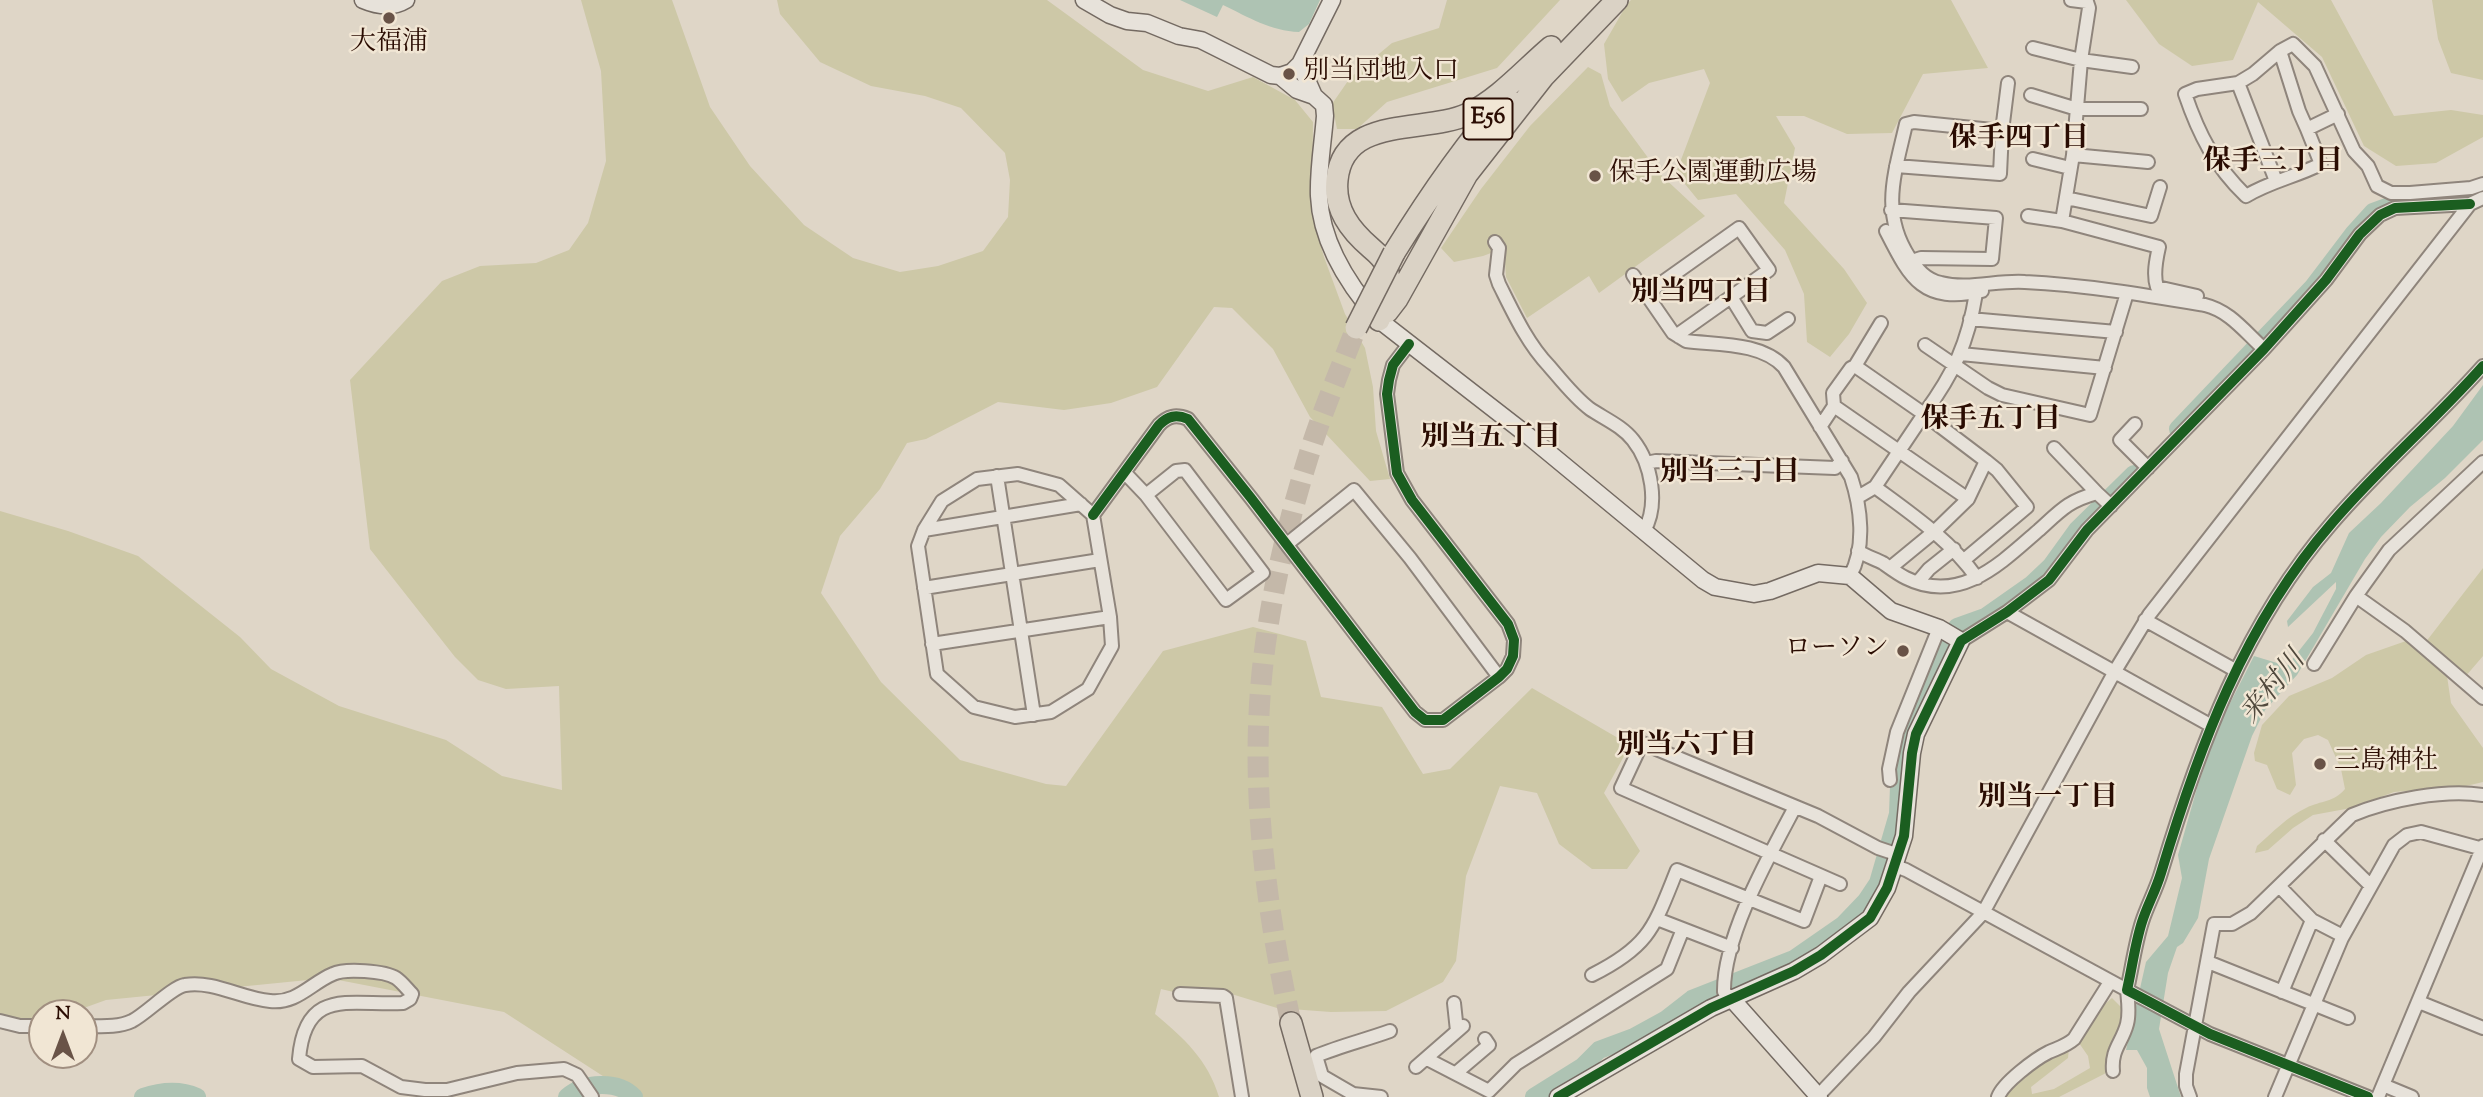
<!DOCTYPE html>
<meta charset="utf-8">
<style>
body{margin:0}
#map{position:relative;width:2483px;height:1097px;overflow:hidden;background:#dfd6c7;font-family:"Sorts Mill Goudy",serif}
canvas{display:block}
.north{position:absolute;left:28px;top:999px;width:70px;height:70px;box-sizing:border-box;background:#f1e6d4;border:2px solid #a18f80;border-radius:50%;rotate:0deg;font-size:19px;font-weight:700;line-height:28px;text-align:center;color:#2a0c02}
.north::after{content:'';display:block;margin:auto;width:24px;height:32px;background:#695347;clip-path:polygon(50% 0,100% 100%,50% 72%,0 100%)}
</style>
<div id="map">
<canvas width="2483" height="1097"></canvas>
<div class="north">N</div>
</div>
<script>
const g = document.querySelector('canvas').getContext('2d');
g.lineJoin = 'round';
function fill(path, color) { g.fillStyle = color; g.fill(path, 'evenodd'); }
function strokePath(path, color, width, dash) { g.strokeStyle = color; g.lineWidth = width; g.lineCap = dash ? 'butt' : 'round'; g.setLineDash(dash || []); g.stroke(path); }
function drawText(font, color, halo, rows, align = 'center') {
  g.font = font + ' "Sorts Mill Goudy","Noto Serif JP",serif'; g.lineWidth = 5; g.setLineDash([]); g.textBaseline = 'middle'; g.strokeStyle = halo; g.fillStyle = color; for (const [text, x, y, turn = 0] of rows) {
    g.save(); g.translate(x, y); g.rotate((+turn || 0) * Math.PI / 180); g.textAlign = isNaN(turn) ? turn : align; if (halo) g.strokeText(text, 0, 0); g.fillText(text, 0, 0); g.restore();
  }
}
fill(new Path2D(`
 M581,0H672L710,107L750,166L804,225L853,258L900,272L938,266L983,251L1008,217L1010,180L1005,153L961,108L925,96L871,86L820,62L780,14L777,0H1047L1143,70L1208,91L1253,77L1295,100L1313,122L1312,213L1324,257L1345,314L1365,348L1373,387L1376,431L1390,479L1370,481L1310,417L1273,349L1232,308L1214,307L1157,387L1111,403L1064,410L998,402L926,439L907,443L880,489L840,536L821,593L881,682L960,760L1046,784L1066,786L1163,651L1253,627L1306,641L1321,697L1382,707L1423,774L1450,769L1532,688L1630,745L1604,793L1640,851L1627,869H1592L1559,844L1537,793L1500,786L1466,876L1456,961L1443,982L1386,1011L1331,1012L1277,1008L1225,992L1182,994L1161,989L1155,1014C1184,1038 1208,1060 1219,1097H639L626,1091L504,1012L328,978L106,1000L70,1013H42V1021H0V511L68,531L138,556L240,637L271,669L339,706L446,740L502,776L562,790L559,686L506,689L478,680L455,657L370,549L350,380L442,281L480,266L536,263L569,250L588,223L606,161L601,71Z
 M1447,0H1560L1497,68L1387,102L1357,129H1337L1332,104L1350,78L1392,43L1439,28Z
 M1631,0H1951L1988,68L1923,74L1892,133L1847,134L1804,116H1776L1795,148L1784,203L1844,269L1867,303L1849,334L1830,357L1807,342L1804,294L1785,250L1736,194L1698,200L1676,173L1710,83L1704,69L1649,83L1622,102L1608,79L1604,44L1627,4Z
 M2126,0H2331L2394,116L2451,110L2483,115V137L2436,163L2396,166L2364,146L2322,57L2258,2L2233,60L2192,66L2159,44Z
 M2432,0H2483V80L2451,73L2438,39Z
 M1588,67L1601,74L1610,106L1660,174L1705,216L1599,293L1589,276L1527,318L1506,277L1504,248L1483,256L1454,262L1441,248L1481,189L1530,126Z
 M2483,568V656L2465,677L2425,643Z
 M2406,641L2430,658L2447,676L2451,703L2483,748V782L2466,786L2394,792L2351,808L2313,815L2293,828L2268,850L2255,853L2257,846C2272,833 2288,816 2306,808C2322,800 2333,803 2345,789L2341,769L2328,740L2318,735L2304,739L2292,753L2296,785L2290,795L2277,789L2267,765L2255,761L2254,753L2262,725L2289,696L2332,678L2366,655Z
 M2112,998L2123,1009L2124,1022L2108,1072L2059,1097H2006L2005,1095L2050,1056L2069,1048L2068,1058L2031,1087L2032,1094L2054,1089L2090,1068L2088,1056L2079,1043L2094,1013Z`), '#cdc8a7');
fill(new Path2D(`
 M1180,0H1320L1309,24L1299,32C1271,31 1248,17 1223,5L1217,17Z
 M2483,385V440L2445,478L2410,507L2381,537L2365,559L2297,675L2265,710L2252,736L2209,859L2198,918L2183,943L2177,947L2168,973L2159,1029L2181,1097H2150L2147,1088V1068L2137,1050H2126L2146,962L2168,936L2182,878L2178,855L2197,788L2219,725L2254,656L2287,666L2313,633L2336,589V582L2288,627L2287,621L2313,587L2331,573L2349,533L2381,503L2453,426Z`), '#aec3b3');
strokePath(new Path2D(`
 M2178,429L2313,287L2354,233L2373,212L2392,205L2454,198L2483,189
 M143,1097C161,1091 179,1089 197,1097
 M567,1097C584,1082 618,1080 634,1097
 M1534,1097L1582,1067L1599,1050L1634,1037L1665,1020L1692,999L1794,959L1843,925L1866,901L1878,883L1898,814L1900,758L1906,732L1941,653L1957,627L1985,617L2032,584L2051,566L2077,530L2134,474`), '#aec3b3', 18);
strokePath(new Path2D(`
 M1291,1023C1263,895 1247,764 1267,633C1276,571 1292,508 1311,448C1324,407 1341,368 1356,328`), '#c4b8a9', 21, [21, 10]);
const street = new Path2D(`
 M2033,48L2081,60L2132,67
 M2238,83L2197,89L2185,94C2199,135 2215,166 2246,196C2271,181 2295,177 2321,164L2307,129L2338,114
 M2031,95L2077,109H2141
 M2307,129L2299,111L2280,51L2293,44L2315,66L2354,151L2368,166L2377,186L2391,193H2410L2471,188L2483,184
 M2002,131L1914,122L1906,124C1895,173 1880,212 1909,257C1917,269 1926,280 1941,283C1968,290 1997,280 2025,282C2086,285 2145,295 2205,305C2230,311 2245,332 2264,349
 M2073,155L2148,162
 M2033,159L2070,168
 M1896,166L2000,174L2002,131L2008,83
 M2276,181L2238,83L2253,74L2280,51
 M2066,198L2151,216L2160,187
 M1891,210L1996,218L1992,259L1921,258L1912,261
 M2028,216L2062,221L2159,247C2156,260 2153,275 2157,287L2197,296
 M2062,221L2073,155L2081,60L2089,8L2087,2L2071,0
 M1886,231C1910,278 1922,304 1982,291
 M1495,242L1499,248L1496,275L1499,284C1513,312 1527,343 1549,366C1561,380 1575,398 1590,409C1605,419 1622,426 1633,440C1652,464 1659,505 1644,531
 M1633,275L1673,333L1686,341C1717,345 1761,342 1784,367L1851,477C1861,507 1866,547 1850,576
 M1646,294L1739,228L1769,270L1680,333L1679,337
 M1731,297L1752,331L1767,333L1788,319
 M1970,319L2116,332
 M1925,345L1988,388L2002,395L2090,415L2127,293
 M1961,354L2105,368
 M1855,366L1924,414C1954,373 1968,343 1976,293
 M1834,406L1968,499L1935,531L1890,568
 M2135,424L2120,440L2148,468
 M1820,427L1834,406L1833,393L1851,368L1855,366L1881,323
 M2054,448L2097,493
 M1646,463L1656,461L1835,468L1842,461
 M1125,473L1146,495L1226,600L1263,573L1185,470L1176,471L1146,495
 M1018,474L1059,485L1093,515L1110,617L1112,646L1088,689L1051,712L1015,717L974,707L937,674L918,546L924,530L942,501L977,479Z
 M997,476L1034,715
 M1875,487C1913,515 1950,540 1977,578
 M1858,497L1875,487L1924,414L1986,461L1968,499
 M1093,515L1159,425C1168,416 1176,414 1188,419L1251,498L1415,712L1425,720H1443L1499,677L1507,669L1513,656L1514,640L1508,624L1412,500L1397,473L1387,394L1389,380L1393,365L1409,344
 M924,530L1081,504
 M1287,544L1354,490L1410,558L1499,677
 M1858,551C1866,556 1875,559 1883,563C1890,568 1898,574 1906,578C1960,605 2001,563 2039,530C2061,510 2068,501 2097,493L2111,506
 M1964,560L2027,507L1997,470L1986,461
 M1918,582L1929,569L1954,549
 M924,588L1100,560
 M2356,596L2389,550L2483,462
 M2007,612L2210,725
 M2145,620L2235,670
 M1961,641L2007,612L2049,580L2087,530L2264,349L2326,280L2360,234L2380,215L2395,208L2470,204
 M932,644L1110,617
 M2314,664L2356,596L2405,631L2483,698
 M1890,780L1889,769L1897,732L1939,628
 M2324,840L2371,886
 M1895,866L1906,870L2127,990C2128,1001 2130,1013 2127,1024C2122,1043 2111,1049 2113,1071
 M1840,884L1621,788L1642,743L1818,816L1878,848L1899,855
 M2279,886L2312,920L2343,936
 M1657,919L1732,948
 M2208,962L2348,1018
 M1592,975C1650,946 1654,927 1677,870L1804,921L1821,876
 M2282,992L2312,920
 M1180,994L1223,996L1226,998L1242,1097
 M1731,998L1724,992C1723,937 1769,856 1795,807
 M2419,1002L2483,1028
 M1454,1003L1457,1031
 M0,1021L20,1026H42
 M84,1026C100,1026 117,1028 132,1021C146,1014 172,987 185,985C213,980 243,999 270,1001C297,1004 311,983 333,974C345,968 385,971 396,978C402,982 407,989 412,994L410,999L403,1003C351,1006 305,986 299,1059L313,1067L362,1066L401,1087L425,1090H447L517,1073L564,1069L577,1075L592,1097
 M1427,1059L1489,1091L1516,1064L1667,969L1683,929
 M1416,1067L1463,1026
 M1456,1073L1489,1045L1485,1039
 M2383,1085L2412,1097
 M1818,1096L1874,1037L1909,992L1983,913L2115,671L2149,615L2470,204L2483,198
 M1381,1097L1353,1094L1322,1076L1316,1056C1340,1046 1365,1040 1390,1031
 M1998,1097C2003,1083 2035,1059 2049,1052C2058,1048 2066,1046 2074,1039L2110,982
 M2190,1097L2186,1086V1074L2214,924H2232L2251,913L2352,815C2388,800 2444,789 2483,795
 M2275,1097L2342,938L2394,845L2407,835L2421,832L2483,849
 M2368,1097L2210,1034L2127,990C2132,968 2135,944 2142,922C2147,906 2156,890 2161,873C2199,747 2244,624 2332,523C2379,468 2435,420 2483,366
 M2378,1097L2483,846`);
const secondary = new Path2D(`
 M363,0C377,6 393,8 406,0
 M1084,0L1110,15L1127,21L1147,23L1179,36L1201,40L1271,75L1280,76L1292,72L1300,64L1332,0
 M1280,76L1297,90L1314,96L1300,64
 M1314,96L1324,105L1325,116C1323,142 1318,170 1319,196C1321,243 1350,287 1379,320L1531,438L1703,580L1715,587L1754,594L1770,591L1818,573L1850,576L1891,611L1939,628L1961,641L1916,734L1912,753L1904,836L1887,888L1870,918L1821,955L1794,971L1711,1008L1558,1097
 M1731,998L1819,1097`);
const highway = new Path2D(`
 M1394,253C1428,198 1464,145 1507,97
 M1387,312L1397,299L1467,174L1543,77L1617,0
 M1379,320C1384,304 1392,285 1387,268C1385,260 1377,253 1371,248C1350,230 1334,209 1337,180C1343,114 1426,134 1468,114C1499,99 1525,69 1551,47
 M1291,1023L1312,1097`);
strokePath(street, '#8f857c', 16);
strokePath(secondary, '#746a62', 19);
strokePath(highway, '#746a62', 24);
strokePath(street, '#e7e2da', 12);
strokePath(secondary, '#e7e2da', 16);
strokePath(highway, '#dad2c5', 21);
const highwayBridge = new Path2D(`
 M1356,328L1394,253`);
strokePath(highwayBridge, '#746a62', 24, []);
strokePath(highwayBridge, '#dad2c5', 21);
strokePath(new Path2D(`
 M1093,515L1159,425C1168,416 1176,414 1188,419L1251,498L1415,712L1425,720H1443L1499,677L1507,669L1513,656L1514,640L1508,624L1412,500L1397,473L1387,394L1389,380L1393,365L1409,344
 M1558,1097L1711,1008L1794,971L1821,955L1870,918L1887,888L1904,836L1912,753L1916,734L1961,641L2007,612L2049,580L2087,530L2264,349L2326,280L2360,234L2380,215L2395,208L2470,204
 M2368,1097L2210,1034L2127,990C2132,968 2135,944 2142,922C2147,906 2156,890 2161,873C2199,747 2244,624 2332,523C2379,468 2435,420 2483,366`), '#1b5e20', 10);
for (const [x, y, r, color] of [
 [389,18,7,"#695347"],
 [1289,74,7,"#695347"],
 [1595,176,7,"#695347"],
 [1903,651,7,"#695347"],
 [2320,764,7,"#695347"]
]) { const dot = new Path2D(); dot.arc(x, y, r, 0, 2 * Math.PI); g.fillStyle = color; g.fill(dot); strokePath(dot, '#f1e6d4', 2.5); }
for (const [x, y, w] of [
 [1488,119,49]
]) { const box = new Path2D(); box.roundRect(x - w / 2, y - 20.5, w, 41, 5); g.fillStyle = '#f1e6d4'; g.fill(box); strokePath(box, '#2a0c02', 2); }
drawText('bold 24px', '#2a0c02', null, [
 ["E56",1488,119]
]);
drawText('26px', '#2a0c02', '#f1e6d4', [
 ["大福浦",389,45,"center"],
 ["別当団地入口",1303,74],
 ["保手公園運動広場",1609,176],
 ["ローソン",1889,651,"right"],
 ["三島神社",2334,764]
], 'left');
drawText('bold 28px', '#2a0c02', '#f1e6d4', [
 ["保手四丁目",2019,141],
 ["保手三丁目",2273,164],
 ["別当四丁目",1701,295],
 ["保手五丁目",1991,422],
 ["別当五丁目",1491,440],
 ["別当三丁目",1730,475],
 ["別当六丁目",1687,748],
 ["別当一丁目",2048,800]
]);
drawText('italic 28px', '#51493d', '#f1e6d4', [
 ["来村川",2275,689,-51]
]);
</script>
